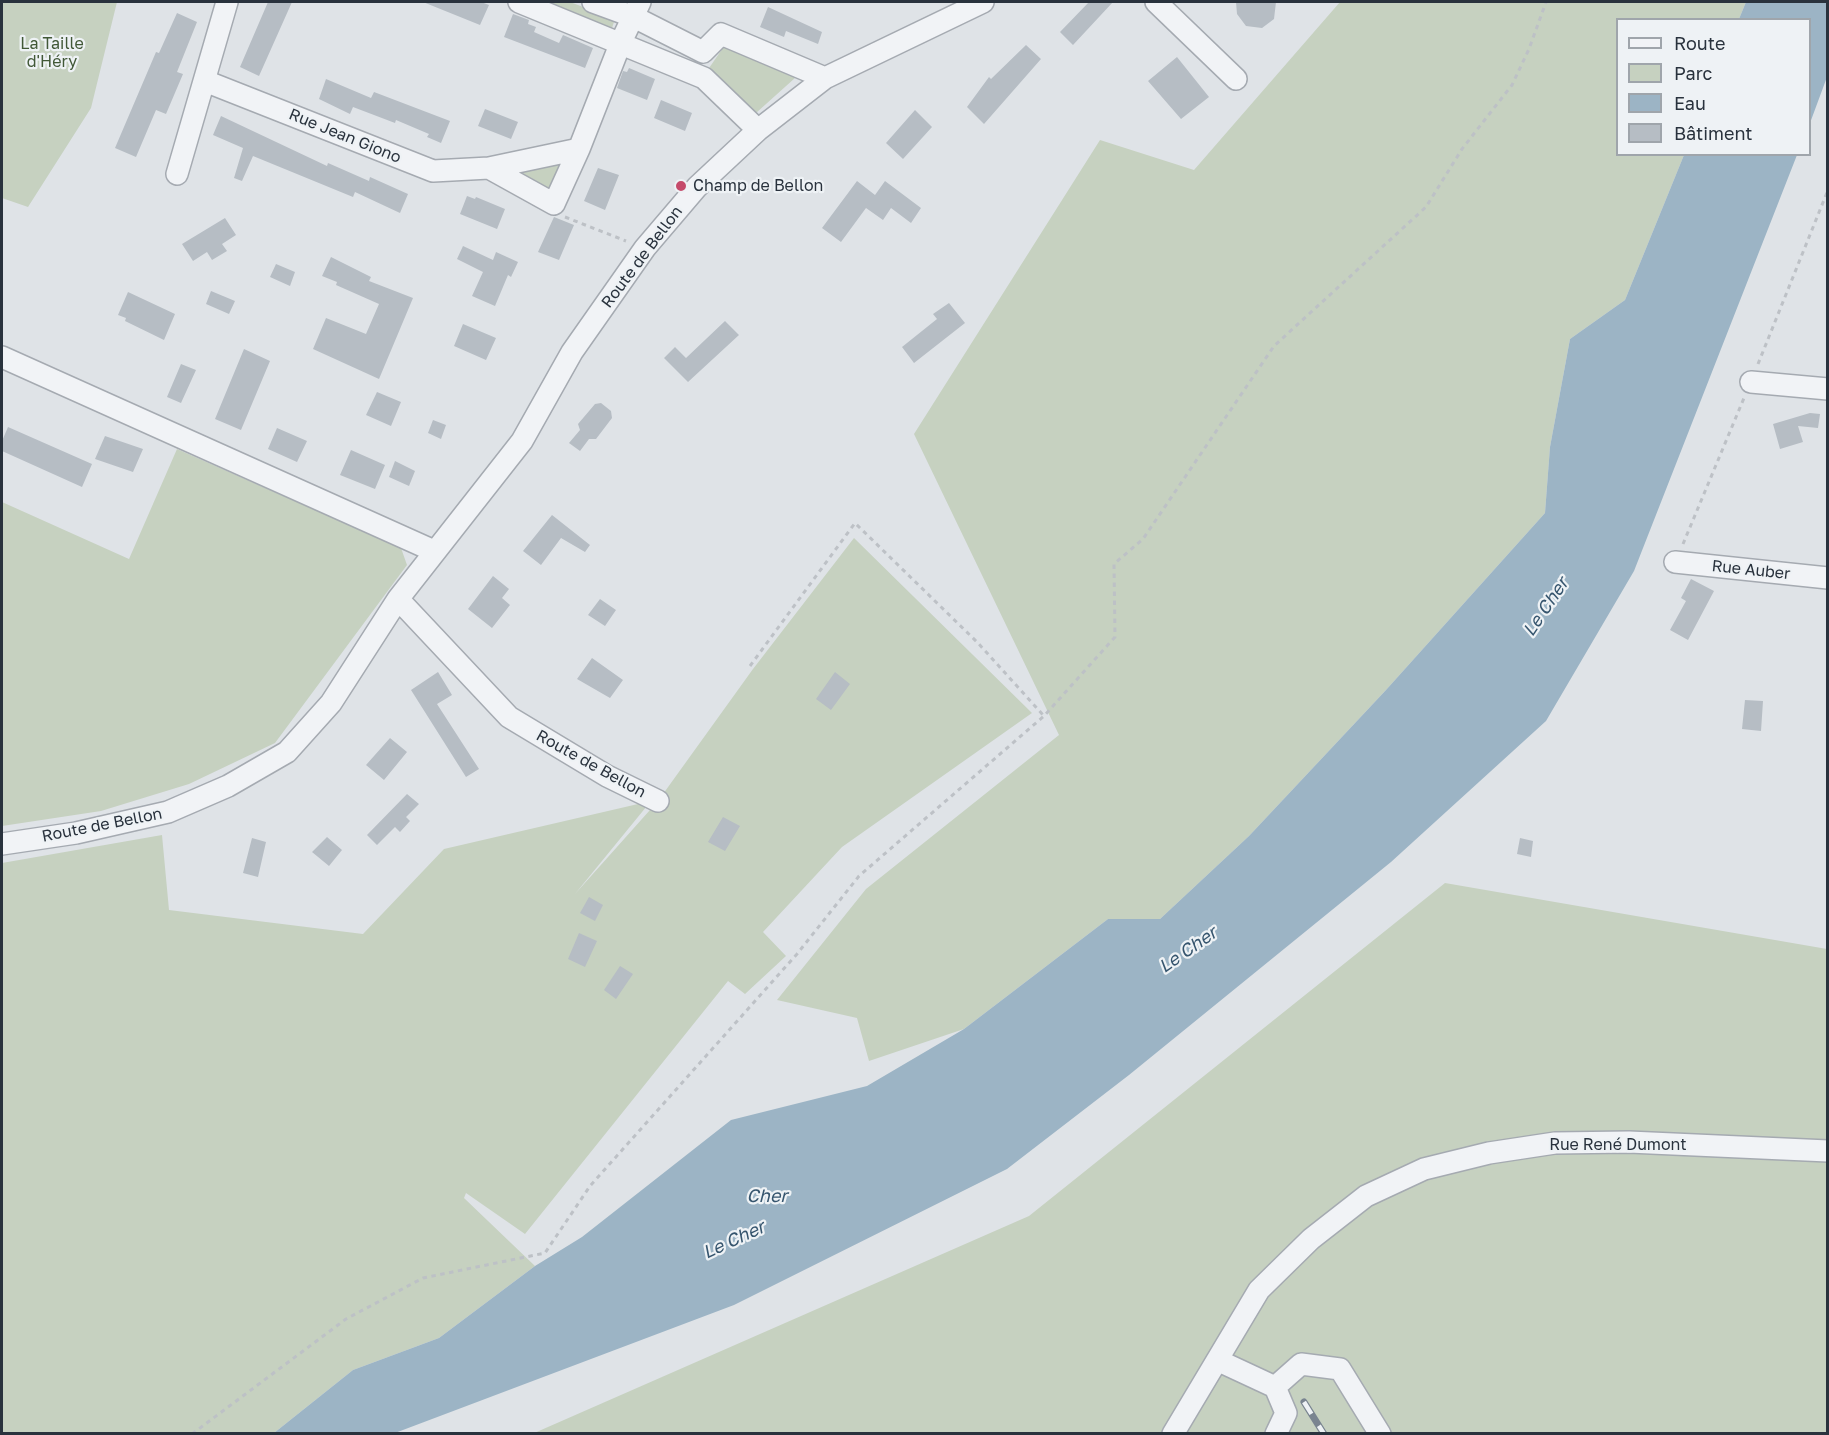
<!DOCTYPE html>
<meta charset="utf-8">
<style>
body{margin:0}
#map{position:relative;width:1829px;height:1435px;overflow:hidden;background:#dfe3e7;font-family:"Golos Text",sans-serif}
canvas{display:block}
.frame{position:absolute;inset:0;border:3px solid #29323d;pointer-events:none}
.legend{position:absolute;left:1616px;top:18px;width:195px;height:138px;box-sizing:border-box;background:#eef2f5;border:2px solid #9fa5ab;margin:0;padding:8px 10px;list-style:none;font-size:18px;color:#29323d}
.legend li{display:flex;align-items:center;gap:12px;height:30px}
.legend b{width:30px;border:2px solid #9fa5ab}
</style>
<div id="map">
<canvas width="1829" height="1435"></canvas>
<div class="frame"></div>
<ul class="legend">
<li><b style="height:8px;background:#f1f3f6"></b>Route</li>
<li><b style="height:16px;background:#c6d1c0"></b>Parc</li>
<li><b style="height:16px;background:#9cb4c5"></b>Eau</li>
<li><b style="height:16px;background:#b6bdc4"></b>Bâtiment</li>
</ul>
</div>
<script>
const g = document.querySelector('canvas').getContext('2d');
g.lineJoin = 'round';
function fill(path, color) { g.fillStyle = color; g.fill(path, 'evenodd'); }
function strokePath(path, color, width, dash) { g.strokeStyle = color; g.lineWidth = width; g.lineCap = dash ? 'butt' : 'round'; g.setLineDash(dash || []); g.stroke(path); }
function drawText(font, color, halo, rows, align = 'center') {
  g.font = font + ' "Golos Text",sans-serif'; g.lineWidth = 4.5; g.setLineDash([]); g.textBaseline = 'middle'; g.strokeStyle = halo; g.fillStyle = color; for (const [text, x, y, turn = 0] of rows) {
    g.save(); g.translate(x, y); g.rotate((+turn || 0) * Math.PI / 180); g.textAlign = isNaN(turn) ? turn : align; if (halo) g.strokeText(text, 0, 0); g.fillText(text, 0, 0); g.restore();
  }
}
fill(new Path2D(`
 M2,2H117L91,108L28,207L2,198Z
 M538,2H570L615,19L611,31Z
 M1340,2H1746L1739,19L1618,20V154L1684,155L1625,300L1570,339L1550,447L1545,513L1386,690L1249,836L1160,919H1108L964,1029L869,1061L857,1018L777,1000L866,889L1059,735L914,434L1100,140L1194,170Z
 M725,45L793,69L795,78L756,113L707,71Z
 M564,161L548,193L505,172Z
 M177,449L401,548L407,565L275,743L189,784L101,811L2,826V502L129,559Z
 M854,538L1032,713L842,847L763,932L786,956L745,994L728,981L525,1234L466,1193L464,1198L535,1266L439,1338L353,1370L274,1433L2,1434V863L162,835L169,910L363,934L444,849L651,801L575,894L658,801L753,669Z
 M1445,883L1827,949V1433L532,1434L1029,1216Z`), '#c6d1c0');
fill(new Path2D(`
 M1746,2H1827V77L1810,123V20L1739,19Z
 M1684,155H1797L1634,571L1546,721L1391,862L1129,1075L1007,1169L734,1305L395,1433H274L353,1370L439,1338L535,1266L582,1237L731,1120L867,1086L964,1029L1108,919H1160L1249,836L1386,690L1545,513L1550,447L1570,339L1625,300Z`), '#9cb4c5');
fill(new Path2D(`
 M268,2H292L259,76L240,67Z
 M423,2H481L489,5L480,25Z
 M1089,2H1113L1073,45L1060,32Z
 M1236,2H1276L1274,19L1262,28L1246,26L1237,14Z
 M768,7L822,32L818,44L786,31L784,37L760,27Z
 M177,13L197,22L177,72L183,74L166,114L156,110L136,157L115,148L156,52L159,53Z
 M513,14L529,20L528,24L536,27L534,32L559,43L563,35L593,48L585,68L504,37Z
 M1026,45L1041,59L984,124L967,107L989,77L991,79Z
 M1177,57L1209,97L1181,119L1148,81Z
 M629,68L655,79L647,100L617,88L623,71L627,72Z
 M326,79L371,98L374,92L450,121L441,143L427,137L429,134L396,120L395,123L353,107L350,114L319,99Z
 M661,100L692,113L685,131L654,118Z
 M485,109L518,122L511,139L478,126Z
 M915,110L932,127L903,159L886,143Z
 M221,116L327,166L328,163L369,181L370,177L408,194L400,213L355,192L353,197L253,156L242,181L234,178L243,148L213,135Z
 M598,168L619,175L605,210L584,201Z
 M857,181L875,195L885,181L921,208L911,223L891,208L883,220L866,208L841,242L822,228Z
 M467,196L475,199L476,197L505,209L497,229L460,214Z
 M554,217L574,225L559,260L538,252Z
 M225,218L236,235L222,244L227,251L212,260L207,252L193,261L182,244Z
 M463,246L493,260L496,252L518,262L511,277L508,275L495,306L472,296L483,272L457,259Z
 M331,257L371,277L369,281L413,298L379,379L313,349L326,318L366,334L379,304L336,285L337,282L322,276Z
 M276,264L295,272L290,286L270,277Z
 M211,291L235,301L229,314L206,304Z
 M128,292L175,314L164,340L125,321L126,318L118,315Z
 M949,303L965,323L914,363L902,347L937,319L933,314Z
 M725,321L739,335L688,382L664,358L675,347L686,358Z
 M463,324L496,338L486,360L454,346Z
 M244,349L270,361L241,430L215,419Z
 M181,364L196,370L181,403L167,397Z
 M377,392L401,402L391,426L366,415Z
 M601,403L611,411L612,418L596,439H589L580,451L569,443L580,430L578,424L595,404Z
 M1810,413L1820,414L1818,428L1798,426L1803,442L1780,449L1773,424Z
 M433,420L446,425L441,439L428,433Z
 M8,427L92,464L82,487L2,451V441Z
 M277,428L307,441L297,462L268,449Z
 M105,436L143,449L133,472L95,459Z
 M351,450L385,465L375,489L340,475Z
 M395,461L415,471L409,486L389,477Z
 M552,515L590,545L585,552L561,538L541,565L523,551Z
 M493,576L509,589L502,598L510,605L492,628L468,609Z
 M1691,579L1714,591L1688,640L1670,630L1686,601L1681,598Z
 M600,599L616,610L605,626L588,615Z
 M592,658L623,680L610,698L577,679Z
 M438,672L452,695L437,704L479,769L466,777L411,690Z
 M835,672L850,684L831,710L816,699Z
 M1745,700L1763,701L1761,731L1742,729Z
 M390,738L407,752L384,780L366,765Z
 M407,794L419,804L406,817L410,821L400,832L395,827L377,845L367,835Z
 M723,817L740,826L725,851L708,842Z
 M327,837L342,850L329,866L312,852Z
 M252,838L266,842L258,877L243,873Z
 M1520,838L1533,841L1531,857L1517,854Z
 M589,897L603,905L595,921L580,913Z
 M579,933L597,941L585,967L568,959Z
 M620,966L633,974L616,999L604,990Z`), '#b6bdc4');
const minor = new Path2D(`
 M519,2L704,78L758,130
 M593,2L634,17L703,52L721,34L825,78
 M1156,2L1236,79
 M205,81L433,171L489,168L554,204L579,149
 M489,168L579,149L621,42L640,2
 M177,174L227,2
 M2,357L434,551
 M1751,382L1828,389
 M1675,562L1828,578
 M398,599L509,717L607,776L658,801
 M2,844L76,833L168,812L228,786L287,752L331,703L398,599L522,441L572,352L645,248L697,187L758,130L825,78L983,2
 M1217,1360L1275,1387L1286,1413L1276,1434
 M1275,1387L1301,1364L1340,1369L1380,1434
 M1173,1434L1259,1290L1311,1239L1366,1196L1424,1169L1489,1153L1555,1143L1629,1142L1828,1151`);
strokePath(minor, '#a5aab1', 24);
strokePath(new Path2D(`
 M565,217L626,241
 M1758,364L1828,190
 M1683,544L1744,398
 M750,666L855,523L978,643L1044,716
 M192,1434L346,1319L423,1278L545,1253L590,1186L797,954L859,876L1044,716L1115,637L1114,564L1143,539L1274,346L1426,207L1462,149L1512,85L1529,49L1546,2`), '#bdc1c6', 3, [4.5, 4.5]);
strokePath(minor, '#f1f3f6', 21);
const rail = new Path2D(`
 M1304,1402L1324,1434`);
strokePath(rail, '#798490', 7);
strokePath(rail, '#eef2f5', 4.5, [14]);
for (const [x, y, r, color] of [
 [681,186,6,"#c54b6b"]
]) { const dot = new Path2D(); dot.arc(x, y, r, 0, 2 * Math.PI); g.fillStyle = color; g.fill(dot); strokePath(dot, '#eef2f5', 2); }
drawText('16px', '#415837', '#eef2f5', [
 ["La Taille",52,44],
 ["d'Héry",52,62]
]);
drawText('16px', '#29323d', '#eef2f5', [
 ["Rue Jean Giono",345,136,22],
 ["Route de Bellon",642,257,-53],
 ["Rue Auber",1751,570,6],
 ["Route de Bellon",591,764,29],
 ["Route de Bellon",102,825,-11],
 ["Rue René Dumont",1618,1145]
]);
drawText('16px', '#29323d', '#eef2f5', [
 ["Champ de Bellon",693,186]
], 'left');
drawText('italic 18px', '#36556e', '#eef2f5', [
 ["Le Cher",1546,607,-56],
 ["Le Cher",1188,950,-35],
 ["Cher",767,1196],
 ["Le Cher",734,1240,-25]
]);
</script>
